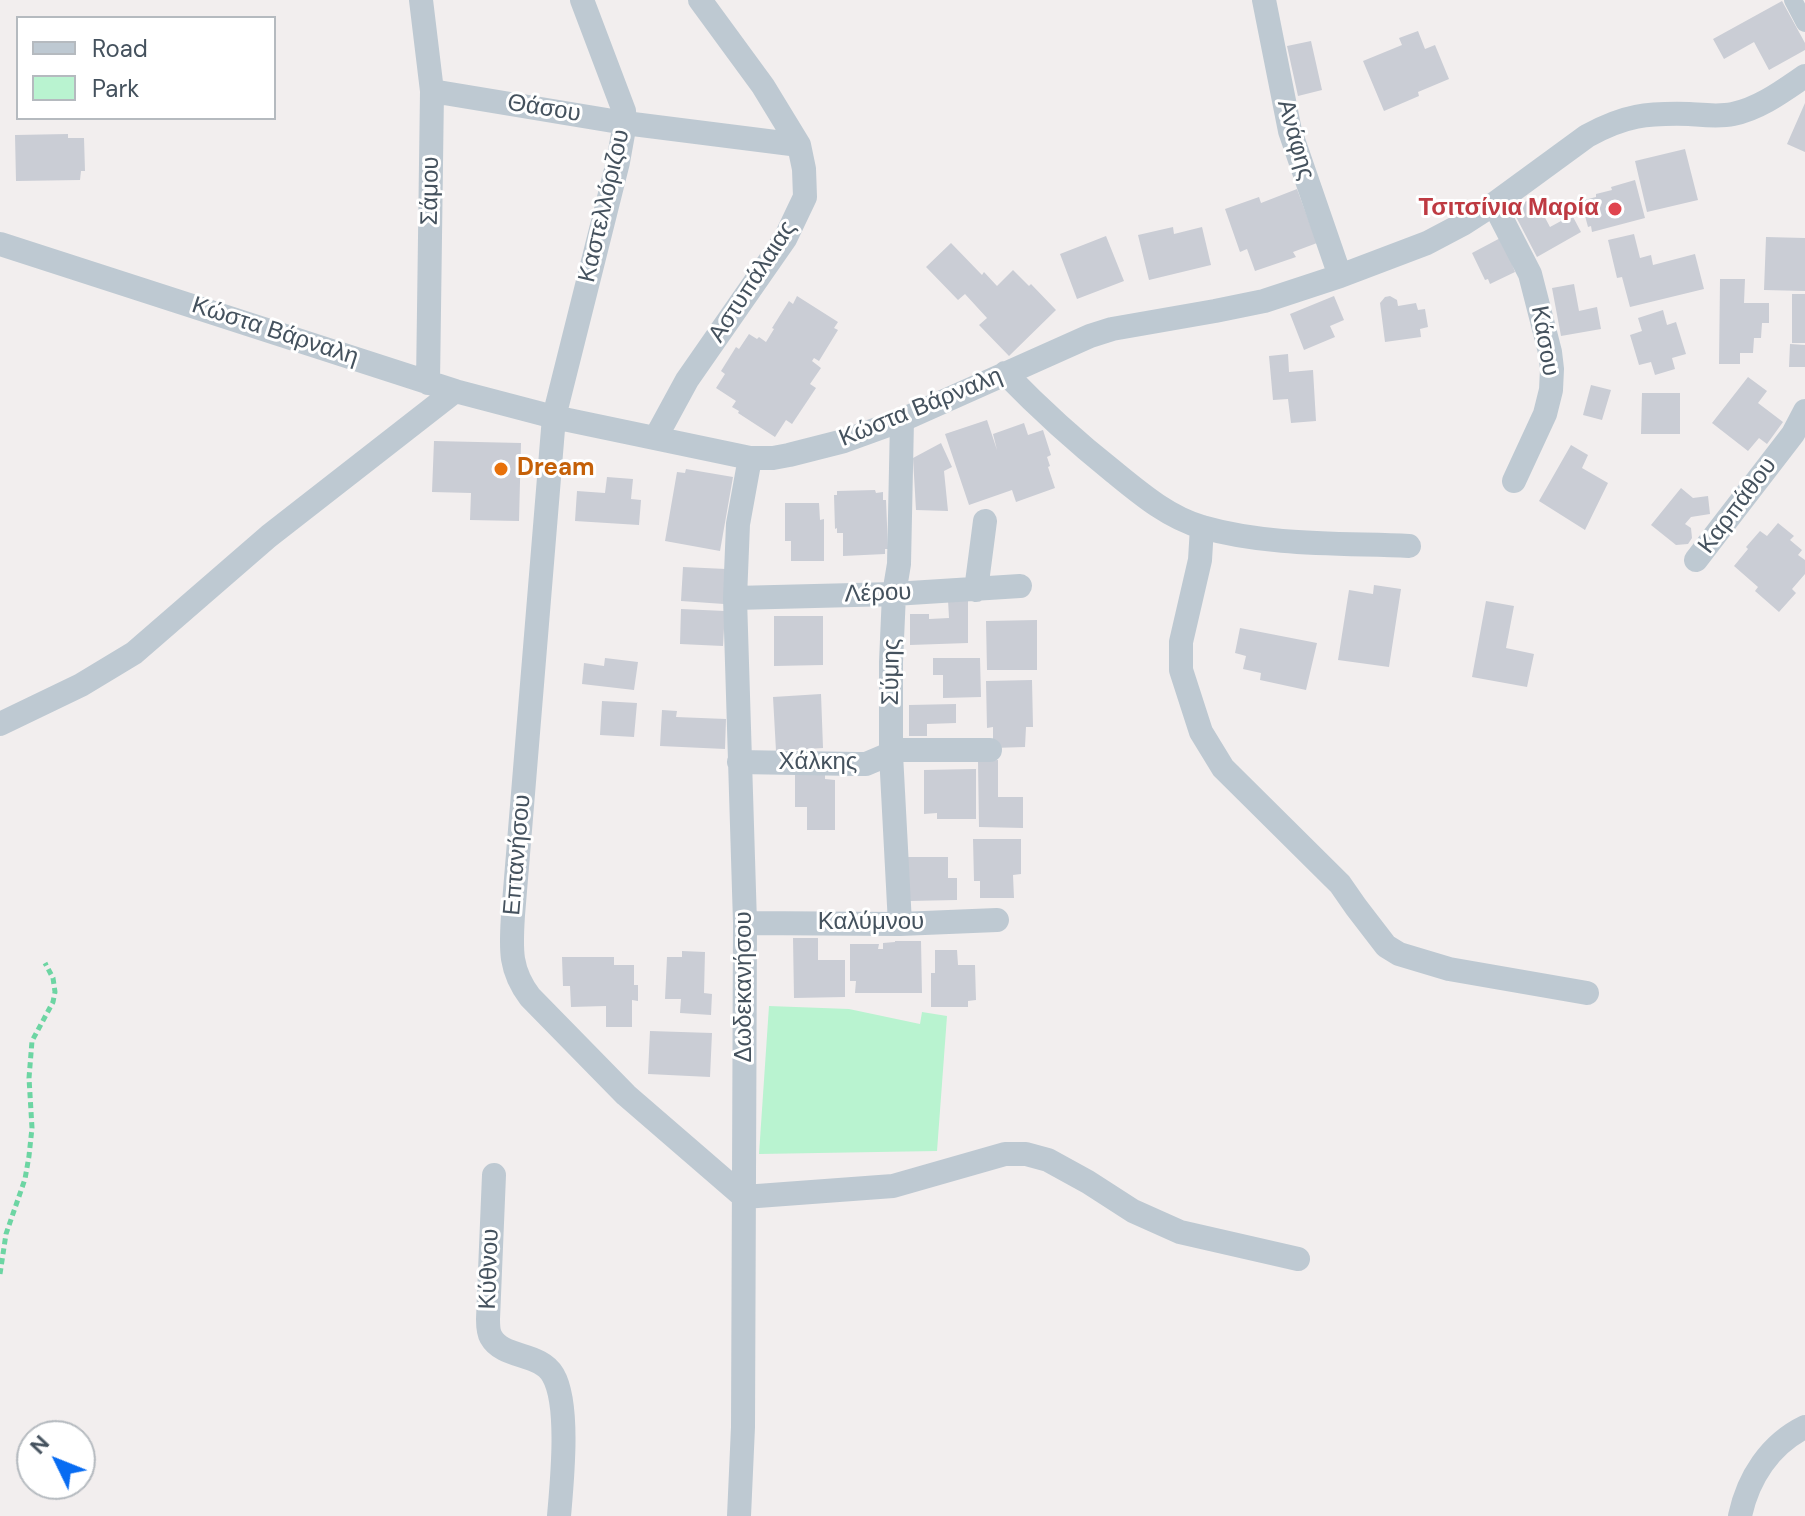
<!DOCTYPE html>
<meta charset="utf-8">
<style>
body{margin:0}
#map{position:relative;width:1805px;height:1516px;overflow:hidden;background:#f2eeee;font-family:"DM Sans",sans-serif}
canvas{display:block}
.legend{position:absolute;left:16px;top:16px;width:260px;height:104px;box-sizing:border-box;background:#fff;border:2px solid #b5babf;margin:0;padding:10px 14px;list-style:none;font-size:24px;color:#45525e}
.legend li{display:flex;align-items:center;gap:16px;height:40px}
.legend b{width:40px;border:2px solid #b5babf}
.north{position:absolute;left:16px;top:1420px;width:80px;height:80px;box-sizing:border-box;background:#fff;border:2px solid #b5babf;border-radius:50%;rotate:313deg;font-size:22px;font-weight:700;line-height:32px;text-align:center;color:#45525e}
.north::after{content:'';display:block;margin:auto;width:28px;height:36px;background:#086cf2;clip-path:polygon(50% 0,100% 100%,50% 72%,0 100%)}
</style>
<div id="map">
<canvas width="1805" height="1516"></canvas>
<ul class="legend">
<li><b style="height:10px;background:#bec9d2"></b>Road</li>
<li><b style="height:22px;background:#b9f3d0"></b>Park</li>
</ul>
<div class="north">N</div>
</div>
<script>
const g = document.querySelector('canvas').getContext('2d');
g.lineJoin = 'round';
function fill(path, color) { g.fillStyle = color; g.fill(path, 'evenodd'); }
function strokePath(path, color, width, dash) { g.strokeStyle = color; g.lineWidth = width; g.lineCap = dash ? 'butt' : 'round'; g.setLineDash(dash || []); g.stroke(path); }
function drawText(font, color, halo, rows, align = 'center') {
  g.font = font + ' "DM Sans",sans-serif'; g.lineWidth = 6; g.setLineDash([]); g.textBaseline = 'middle'; g.strokeStyle = halo; g.fillStyle = color; for (const [text, x, y, turn = 0] of rows) {
    g.save(); g.translate(x, y); g.rotate((+turn || 0) * Math.PI / 180); g.textAlign = isNaN(turn) ? turn : align; if (halo) g.strokeText(text, 0, 0); g.fillText(text, 0, 0); g.restore();
  }
}
fill(new Path2D(`
 M769,1006L849,1009L920,1024L922,1012L947,1016L937,1151L759,1154Z`), '#b9f3d0');
fill(new Path2D(`
 M1782,1L1805,43V50L1769,70L1754,42L1724,59L1713,39Z
 M1418,31L1425,49L1435,45L1449,79L1418,92L1419,96L1384,111L1363,61L1402,45L1399,38Z
 M1311,41L1322,90L1298,96L1287,46Z
 M1805,103V152L1787,144Z
 M68,134V138H84L85,171H81L80,180L16,181L15,135Z
 M1685,149L1698,200L1647,212L1635,161Z
 M1635,180L1645,218L1592,232L1591,226L1588,227L1581,201L1596,197V194L1612,190L1611,187Z
 M1297,189L1317,243L1293,252L1296,257L1255,271L1247,249L1240,252L1225,209L1259,197L1261,203Z
 M1534,197L1550,227L1572,215L1581,232L1537,257L1512,209Z
 M1173,227L1174,234L1202,227L1211,265L1149,280L1138,235Z
 M1634,234L1640,258L1651,255L1653,265L1695,254L1704,289L1630,307L1622,277L1617,278L1608,240Z
 M1506,235L1512,264L1515,272L1490,284L1488,279L1485,280L1472,253Z
 M1106,236L1124,281L1077,299L1060,254Z
 M1766,237L1805,238V291L1764,290Z
 M951,243L982,275L984,272L997,286L1013,270L1029,286L1031,284L1056,310L1009,356L979,325L987,318L965,294L958,300L926,267Z
 M1720,279H1745L1744,303H1769V323H1762L1761,338H1754L1753,353H1740V364H1719Z
 M1574,284L1579,311L1597,307L1601,329L1561,336L1552,288Z
 M1792,294H1805V343H1792Z
 M797,296L838,322L834,328L838,330L819,361L814,358L812,361L821,368L810,384L816,388L792,424L786,420L775,437L738,413L739,411L732,407L736,401L716,388L725,374L721,371L736,347L739,349L749,334L757,339L759,337L766,342L774,329L772,328L789,301L793,304Z
 M1334,296L1344,320L1330,326L1335,337L1304,350L1290,314Z
 M1390,296L1397,300L1398,306L1416,303L1418,310L1425,309L1428,327L1420,329L1421,337L1385,342L1380,303L1385,297Z
 M1663,310L1667,325L1676,322L1686,354L1672,358L1675,369L1655,375L1651,362L1639,365L1630,335L1642,331L1638,318Z
 M1790,344L1805,345V367H1789Z
 M1288,354L1289,372L1313,370L1316,421L1291,423L1288,399L1273,400L1269,356Z
 M1748,377L1767,391L1758,403L1783,422L1767,444L1759,438L1748,451L1712,423Z
 M1591,385L1611,390L1602,420L1583,415Z
 M1642,393H1680V434H1641Z
 M987,420L997,450L993,434L1024,423L1028,435L1043,430L1051,455L1047,457L1050,466L1048,467L1055,488L1016,502L1012,490L969,505L945,434Z
 M434,441L521,443L519,521L470,520L471,493L432,492Z
 M941,443L952,467L944,471L948,511L916,510L913,458Z
 M1571,445L1588,455L1582,468L1608,483L1585,530L1539,501Z
 M686,469L733,477L720,551L665,541L677,472L685,473Z
 M607,477L633,479L631,499L641,500L639,525L575,521L577,491L605,493Z
 M1681,488L1693,498L1708,496L1710,514L1691,517L1685,524L1691,528L1692,538L1688,544L1676,545L1651,525Z
 M875,490L876,493L883,492V500H886L888,549H885V554L843,556V533H837V528L835,529L834,495H837V491Z
 M785,503H819L820,520L824,519V561H791V541H785Z
 M1778,523L1794,536L1790,540L1802,550L1798,555L1805,560V574L1792,589L1796,593L1779,612L1755,591L1758,587L1734,566L1748,549L1746,547L1760,531L1767,536Z
 M683,567L726,569L724,604L681,601Z
 M1374,585L1401,589L1389,667L1338,660L1349,590L1373,594Z
 M948,600H968V643L910,645V614H929V619L949,618Z
 M1486,601L1514,606L1506,648L1534,654L1527,687L1472,677Z
 M681,609L725,611L723,646L680,644Z
 M774,616H823V665L774,666Z
 M1037,620V670H987L986,621Z
 M1240,628L1317,643L1306,690L1260,680L1261,673L1243,669L1246,656L1235,653Z
 M605,658L638,662L634,690L582,684L584,663L604,666Z
 M933,658H980L981,697L943,698V675H933Z
 M1032,680L1033,727H1026L1025,747L993,748V727L987,728L986,681Z
 M821,694L823,748L776,751L773,697Z
 M602,701L637,703L634,737L600,735Z
 M956,704V723L927,724V736H909V705Z
 M662,710L677,711L676,717L726,719L725,749L660,746Z
 M998,760V797H1023V828L979,827L978,761Z
 M976,769V819H937V813L924,814V770Z
 M795,774H825V779L835,780V830H807V807H795Z
 M973,839H1021V874L1013,875L1014,898H980V881H974Z
 M908,857H948V878H957V900L908,901Z
 M793,938H818V960H845V997L794,998Z
 M895,941H921L922,993H855L856,981H850V944H879L878,949H883V943L895,942Z
 M935,950H957L958,965H975L976,1000L968,1001V1007H931V973H935Z
 M682,951L705,952L704,993L712,994L711,1015L680,1013L681,999H665L667,957H682Z
 M562,957H614V965H634V985H638V1001L632,1000V1027H606V1006L571,1007L570,986H563Z
 M650,1031L712,1033L710,1077L648,1074Z`), '#cacdd5');
strokePath(new Path2D(`
 M0,1274L6,1234L25,1179L29,1156L32,1128L29,1078L32,1041L53,1002L55,992L53,978L45,963`), '#6dd5a3', 5, [6, 4]);
strokePath(new Path2D(`
 M1793,0L1805,23`), '#bec9d2', 18);
strokePath(new Path2D(`
 M421,0L432,91L428,383
 M582,0L624,111L625,123L618,162L554,417L513,915C511,948 509,969 530,997L626,1095L744,1197L893,1186L1005,1154H1026L1048,1160L1088,1182L1133,1211L1180,1232L1298,1259
 M1264,0L1290,131L1340,276
 M432,91L625,123L799,145
 M1494,204L1530,274L1550,352L1552,369L1551,390L1545,414L1514,481
 M0,244L455,391L554,417L750,458H773L789,455L844,441L902,420L1090,336L1112,329L1215,311L1264,301L1340,276L1427,243L1463,224L1494,204L1587,136C1625,115 1647,113 1689,114C1704,115 1719,117 1733,114C1759,109 1783,91 1805,76
 M1005,373C1040,409 1075,441 1114,472C1141,494 1168,517 1202,527C1268,546 1341,543 1409,546
 M656,437L687,380L785,239L805,197L804,169L799,145L763,86L700,0
 M1202,527L1200,560L1181,642V670L1201,732L1223,768L1340,884L1356,907L1386,946L1399,954L1449,969L1587,993
 M1696,560L1793,434L1805,411
 M976,590L985,521
 M735,598L894,594L1020,586
 M0,724L81,685L134,653L269,536L455,391
 M739,762L856,764H866L899,750H990
 M745,923L900,924L997,920
 M900,924L891,754V662L894,594L899,564L902,420
 M494,1175L488,1319C488,1325 488,1332 491,1337C503,1359 540,1352 553,1375C570,1404 562,1481 559,1516
 M739,1516L743,1427L745,923L735,598L738,524L750,458
 M1740,1516C1748,1478 1770,1444 1805,1427`), '#bec9d2', 24);
for (const [x, y, r, color] of [
 [1615,209,8,"#e0444e"],
 [501,469,8,"#e8710a"]
]) { const dot = new Path2D(); dot.arc(x, y, r, 0, 2 * Math.PI); g.fillStyle = color; g.fill(dot); strokePath(dot, '#fff', 3); }
drawText('24px', '#45525e', '#fff', [
 ["Θάσου",544,109,9],
 ["Ανάφης",1295,140,74],
 ["Σάμου",431,191,-89],
 ["Καστελλόριζου",605,206,-77],
 ["Αστυπάλαιας",753,282,-57],
 ["Κώστα Βάρναλη",275,332,18],
 ["Κάσου",1544,341,80],
 ["Κώστα Βάρναλη",921,408,-22],
 ["Καρπάθου",1738,506,-53],
 ["Λέρου",878,594,-2],
 ["Σύμης",892,672,-89],
 ["Χάλκης",818,763],
 ["Επτανήσου",518,855,-85],
 ["Καλύμνου",871,923],
 ["Δωδεκανήσου",745,987,-90],
 ["Κύθνου",490,1269,-88]
]);
drawText('bold 24px', '#be3a42', '#fff', [
 ["Τσιτσίνια Μαρία",1599,209]
], 'right');
drawText('bold 24px', '#c56008', '#fff', [
 ["Dream",517,469]
], 'left');
</script>
